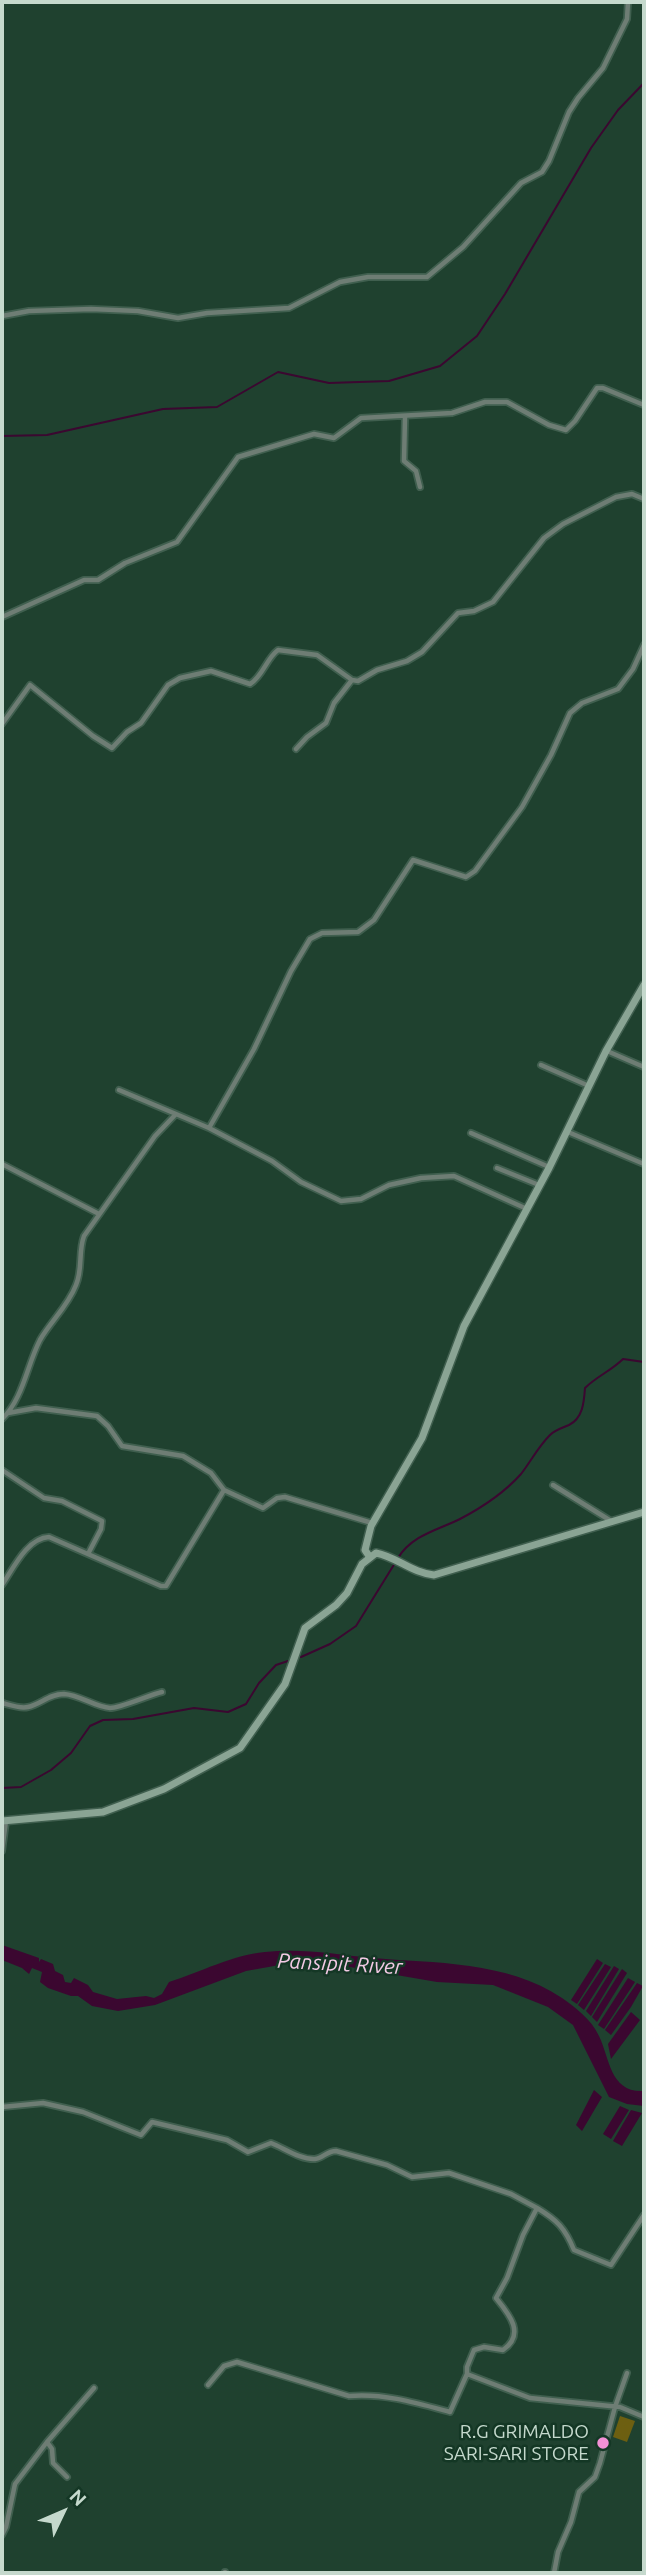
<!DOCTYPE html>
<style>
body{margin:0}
#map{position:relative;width:646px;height:2575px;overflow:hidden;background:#1f412f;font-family:Ubuntu,sans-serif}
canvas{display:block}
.frame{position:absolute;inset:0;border:4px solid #c5d9cd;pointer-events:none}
.north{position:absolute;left:28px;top:2477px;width:70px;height:70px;-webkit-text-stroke:5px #143725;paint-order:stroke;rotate:46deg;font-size:19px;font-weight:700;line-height:28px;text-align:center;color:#c5d9cd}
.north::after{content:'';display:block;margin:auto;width:24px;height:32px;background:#c5d9cd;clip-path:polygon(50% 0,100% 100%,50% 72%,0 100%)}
</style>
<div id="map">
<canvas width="646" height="2575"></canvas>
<div class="frame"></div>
<div class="north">N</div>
</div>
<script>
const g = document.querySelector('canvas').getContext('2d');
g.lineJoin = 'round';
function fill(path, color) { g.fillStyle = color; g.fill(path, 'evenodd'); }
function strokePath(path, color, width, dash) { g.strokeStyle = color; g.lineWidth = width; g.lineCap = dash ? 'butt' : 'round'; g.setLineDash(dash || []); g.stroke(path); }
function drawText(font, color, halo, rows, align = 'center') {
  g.font = font + ' Ubuntu,sans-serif'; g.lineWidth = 5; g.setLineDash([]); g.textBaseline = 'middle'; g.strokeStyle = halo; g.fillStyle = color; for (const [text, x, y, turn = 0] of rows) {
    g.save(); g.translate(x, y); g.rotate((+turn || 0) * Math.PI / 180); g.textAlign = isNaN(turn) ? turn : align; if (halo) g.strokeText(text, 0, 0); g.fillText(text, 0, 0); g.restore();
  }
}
fill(new Path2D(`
 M620,2416L635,2421L627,2442L613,2437Z`), '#6d5f11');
fill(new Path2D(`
 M2,1945L39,1958V1962L41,1959L53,1964L55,1971L63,1975L65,1982L71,1983L74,1978L88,1985L93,1992L117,1999L146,1996L154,1998L162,1994L169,1982C201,1972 232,1955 265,1952C301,1948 336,1954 371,1958C434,1963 507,1961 562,1998C576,2008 591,2019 599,2036C610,2059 610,2093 644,2091V2106L627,2104L609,2097L573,2025L548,2007L493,1985L437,1982L344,1966L317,1968L305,1963H291L246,1971L155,2005L118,2011L92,2006L78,1996H71L48,1988L40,1982L42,1972L32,1968L29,1974L22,1968L2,1960Z
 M597,1959L603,1963L577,2004L571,2000Z
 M605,1964L611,1967L584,2010L578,2005Z
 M614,1966L619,1969L591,2016L586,2011Z
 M622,1969L627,1973L597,2022L592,2017Z
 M628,1978L635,1982L604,2029L598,2025Z
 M637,1983L643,1986L631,2007L611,2035L605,2030Z
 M631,2012L640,2020L611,2059L608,2044Z
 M594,2090L602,2097L582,2131L576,2125Z
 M620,2106L629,2110L611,2139L603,2134Z
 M631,2110L642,2113L622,2146L613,2141Z`), '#3b0730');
strokePath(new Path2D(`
 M2,436L47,435L163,409L217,407L278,372L329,383L389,381L440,366L477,336L505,294L591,148L618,110L644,83
 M398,1558C412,1535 438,1530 460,1519C483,1507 504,1493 521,1474C531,1461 538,1447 550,1435C555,1430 562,1428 569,1425C583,1418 584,1402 585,1388C597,1376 611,1371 623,1359L644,1362
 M301,1657L330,1644L356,1626L395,1563
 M2,1788L21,1787L51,1770L71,1753L90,1726L103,1720L133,1719L194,1708L228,1712L246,1704L259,1683L276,1665L288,1661`), '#3b0730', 2);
const street = new Path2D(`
 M2,316L29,311L91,309L138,311L178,318L207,313L289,308L340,282L368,277H427L463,247L521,183L542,172L549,161L569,112L578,98L603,68L627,19L628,2
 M405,417L404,461L416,471L420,487
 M2,617L84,580H98L125,563L177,542L238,457L314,434L334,438L361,418L452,413L485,402H507L549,425L566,430L575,421L597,388H603L644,405
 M2,724L30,685L93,736L112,748L127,732L141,723L168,685L180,678L211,671L250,684C263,676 266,659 278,650L317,655L352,680
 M296,749L307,737L326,723L334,703L352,680L358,681L377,670L407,661L422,652L458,613L474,611L493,602L544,538L563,524L616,497L632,494L644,499
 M607,1051L644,1067
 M541,1065L589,1086
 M119,1090L176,1114
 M209,1128L254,1049L291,971L310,939L322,933L358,932L374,920L413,860L466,877L475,871L522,807L551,755L570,713L582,703L618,689L633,669L644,645
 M568,1132L644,1164
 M471,1133L549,1167
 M2,1164L99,1214
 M497,1168L539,1185
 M8,1413L36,1408L97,1416L108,1426L122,1446L183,1456L211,1473L224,1490L263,1508L277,1498L285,1497L372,1523
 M2,1419C23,1399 27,1365 40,1340C51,1321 68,1306 76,1285C83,1269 78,1252 84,1236L155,1136L176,1114L209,1128L272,1161L301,1182L341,1201L361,1199L389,1185L421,1178L454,1176L527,1209
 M2,1470L44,1498L62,1501L102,1521L101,1529L88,1554
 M553,1485L611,1521
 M2,1585C13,1569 27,1538 49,1537L161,1586H166L224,1490
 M2,1703C10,1705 20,1709 28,1707C41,1704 49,1694 64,1694C80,1695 95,1707 110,1708C121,1708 149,1695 162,1692
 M2,1851L6,1821
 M2,2107L43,2103L83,2112L141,2135L152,2122L227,2140L248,2152L271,2143C284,2148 301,2160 315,2159C323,2158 327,2151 336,2151L387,2165L412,2177L449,2173L511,2194L537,2208L523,2235L507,2278L496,2298C509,2314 526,2334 503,2350L484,2347L474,2350L467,2367V2374L530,2398L620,2407L644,2417
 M537,2208C557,2220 565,2228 574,2250L611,2265L644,2215
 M208,2385L224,2366L237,2362L349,2396C384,2393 417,2403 450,2412L467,2374
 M47,2442L94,2388
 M2,2535L6,2527L15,2484L47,2442L52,2449L53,2463L67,2477
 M225,2572V2573
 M554,2573L558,2552L571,2522L579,2492L595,2477L600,2463L615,2407L627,2373`);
const secondary = new Path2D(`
 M369,1556L365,1550L371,1526L422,1438L464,1326L549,1168L606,1051L644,985
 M2,1821L103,1812L164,1789L240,1748L285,1684L305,1628L336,1605L347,1593L362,1564L376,1553C397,1557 412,1573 434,1575L644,1512`);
strokePath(street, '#405f4f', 8);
strokePath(secondary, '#405f4f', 10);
strokePath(street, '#6e7d74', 4.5);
strokePath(secondary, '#8aa494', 7);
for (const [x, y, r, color] of [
 [603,2443,7,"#f391d6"]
]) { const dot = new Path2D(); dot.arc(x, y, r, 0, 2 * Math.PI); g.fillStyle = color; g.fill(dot); strokePath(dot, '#143725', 2.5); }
drawText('19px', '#c5d9cd', '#143725', [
 ["R.G GRIMALDO",589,2432],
 ["SARI-SARI STORE",589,2454]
], 'right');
drawText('italic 21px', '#f3cae5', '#143725', [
 ["Pansipit River",340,1964,3]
]);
</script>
